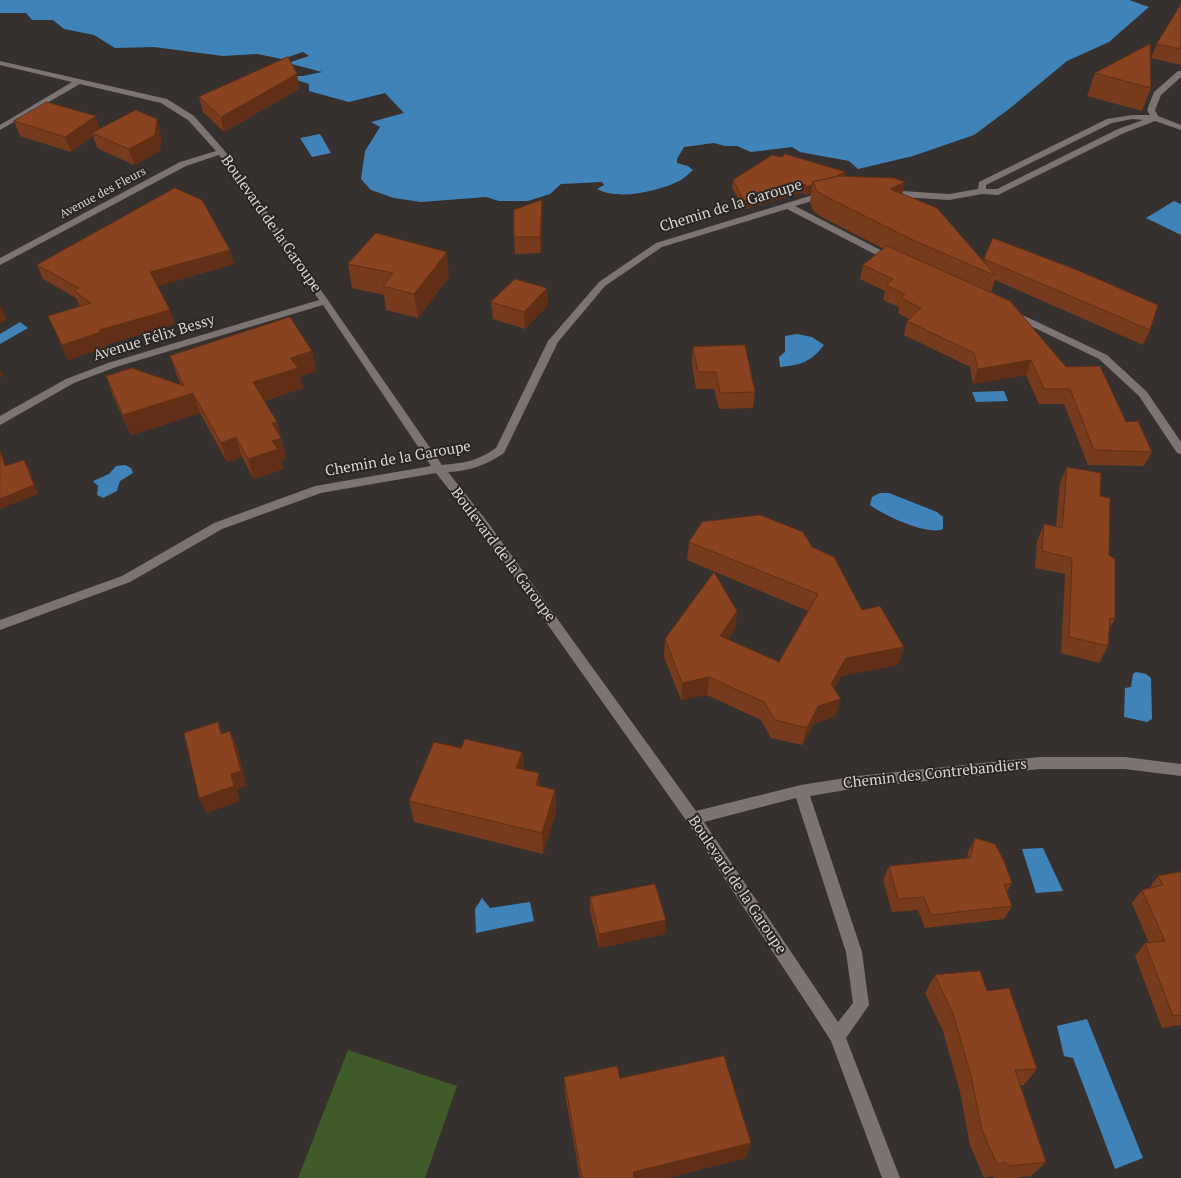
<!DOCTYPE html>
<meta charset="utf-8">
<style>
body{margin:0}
canvas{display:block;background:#36302e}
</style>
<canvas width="1181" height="1178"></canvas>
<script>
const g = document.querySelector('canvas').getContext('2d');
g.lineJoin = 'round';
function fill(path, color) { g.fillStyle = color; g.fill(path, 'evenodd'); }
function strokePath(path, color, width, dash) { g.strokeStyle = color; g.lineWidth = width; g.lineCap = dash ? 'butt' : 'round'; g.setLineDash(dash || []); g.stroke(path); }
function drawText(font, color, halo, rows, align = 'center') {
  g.font = font + ' "PT Serif",serif'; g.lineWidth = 4; g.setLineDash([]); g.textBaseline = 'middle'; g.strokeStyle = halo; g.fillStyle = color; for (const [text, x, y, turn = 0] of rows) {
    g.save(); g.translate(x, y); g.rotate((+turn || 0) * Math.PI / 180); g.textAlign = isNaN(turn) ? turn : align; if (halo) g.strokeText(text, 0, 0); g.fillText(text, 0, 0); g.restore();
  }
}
fill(new Path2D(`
 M348,1050L457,1086L425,1178H298Z`), '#3f5c28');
fill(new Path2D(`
 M0,0H1129L1149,7L1109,42L1067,61L1009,109L974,135L913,156L858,169L849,161L800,152L792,147L751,152L737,146H725L714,143L684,147L677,159V163L688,166L693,170C689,173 686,177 681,180C660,191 619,201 597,189L604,185L602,182L561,184L550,194L528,201H499L486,197L421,202L394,198L371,190L361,179L365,151L380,127L371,122L404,113L385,93L349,102L309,91V84C302,81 296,81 290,76H303L322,72L288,63L309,56L303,52L282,59L257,54L223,56L154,47L115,48L94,35L64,29L53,20H32L26,13H0Z
 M320,134L331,153L312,157L300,138Z
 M1174,201L1181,204V235L1146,218Z
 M20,322L28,328L0,344V334Z
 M797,334L812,337L824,345C811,362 801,365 780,367L779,357L785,352V336Z
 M1004,391L1008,401L976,402L972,392Z
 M125,465L131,468L133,473L120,481L117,491L103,498L97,495L98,486L93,481L109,474L116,466Z
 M880,493H889L937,512L943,517V529C928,536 883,515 870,505L872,497Z
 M1136,672L1146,674L1151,678L1152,719L1147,722L1124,717L1125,688L1131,687L1133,674Z
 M1043,848L1063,891L1036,893L1022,849Z
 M482,898L490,908L530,902L534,921L476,933L475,909Z
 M1087,1019L1143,1158L1115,1169L1073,1058L1064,1056L1057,1026Z`), '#3f83b9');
fill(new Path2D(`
 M0,61L167,99L194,116L224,150L442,465C465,463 477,461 496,448L548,341L599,282L656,243L826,191L829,192V196L795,206L896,258V262H890L787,209L662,247L605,286L558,342L504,453C486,465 470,471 448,472L486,520L696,811L801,785L858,776L1040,757H1125L1181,764V776L1125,769H1040L858,788L810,796L862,952L869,1005L846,1038L900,1178H882L831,1041L815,1016L688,823L478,526L436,473L321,493L222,529L130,582L0,630V620L122,576L214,523L315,486L431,466L323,305L116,367L74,383L0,425V416L66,379L108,363L319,300L219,155L186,166L0,265V258L180,162L216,151L188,120L161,103L80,84L0,130V125L72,82L0,65ZM796,798L846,952L853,1003L838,1022L704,822Z
 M1178,71H1181V77L1161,95L1155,110L1158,116L1181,125V130L1155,121L1124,133L998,195L982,194L949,200L886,196L882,193L886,190L949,194L978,189L979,182L1107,119L1132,115H1150L1147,110L1154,92ZM1132,119L1143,120L1118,129L997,189H986V185L1112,123Z
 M1012,310L1107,355L1147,392L1181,442V454L1177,453L1139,396L1099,359L1008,315L1007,313Z`), '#7b7472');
fill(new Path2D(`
 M1181,4V65L1151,58L1157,44Z
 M1095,73L1151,88L1142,111L1087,96Z
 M297,74L299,89L224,132L203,112L199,97Z
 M14,121L161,135L160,151L134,165L97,148L93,136L71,152L20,136Z
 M782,157L846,172L845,176L902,194L984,261L993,238L1150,330L1143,345L995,280L991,293L1066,367L1126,422L1152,452L1144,466L1088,465L1064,404H1039L1026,375L973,384L970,367L904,335L907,321L909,319L898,313L899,307L883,300L885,291L860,279L863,265L884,249L820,216L814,212L810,203L811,193L805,195L804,192L744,209L732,188L733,180Z
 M542,216L541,253L515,254L514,237Z
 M234,264L158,286L175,324L105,345L106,347L68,360L48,316L80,306L76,298L43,279L37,265Z
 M348,264L449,277L418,318L386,310L384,295L352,288Z
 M491,302L548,305L525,329L493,319Z
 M693,347L755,392L753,408L719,409L714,389H696L692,364Z
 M312,351L316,371L300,376L303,388L264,401L277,422L286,458L281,460L283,469L254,479L242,457L227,462L200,413L131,435L113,396L106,376L181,385L177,376L170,356Z
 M1067,467L1100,496L1109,555L1115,619L1109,629L1108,646L1099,663L1061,653L1065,574L1035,568L1037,541L1044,524L1056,527L1060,483Z
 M689,542L812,547L862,610L904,647L898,665L841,676L834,688L836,716L814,724L802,745L771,738L761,720L707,695L681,700L664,657L665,639L737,611L735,629L728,639L779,662L808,611L687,560Z
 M522,752L524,770L540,786L555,790L556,812L543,854L414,822L409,801Z
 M975,838L1012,883L1007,892L1012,906L1004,919L925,928L918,910L892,912L883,880L889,866L967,858L968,852Z
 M1181,872V1025L1162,1028L1135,956L1145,943H1149L1132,903L1142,890L1149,888L1158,876Z
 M590,897L666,920L665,934L599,948L590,911Z
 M935,975L987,991L1037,1069L1024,1085H1020L1046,1162L1031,1176L1014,1178H994L992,1176L984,1178L970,1145L960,1092L943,1031L925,993Z
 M564,1077L620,1078L751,1143L746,1158L667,1178H580L565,1094Z`), '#763a1c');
fill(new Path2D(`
 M297,74L299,89L224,132L221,117Z
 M96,116L100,131L92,133L93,136L71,152L65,137Z
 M157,119L161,135L160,151L134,165L129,149Z
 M846,172L844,179L838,175Z
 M905,182L900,203L890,189Z
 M805,184L804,192L744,209V201Z
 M812,185L811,193L805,195L806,187Z
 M542,200V216L541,253L540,237Z
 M230,250L234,264L155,287L150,272Z
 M447,252L449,277L418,318L414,294Z
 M547,288L548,305L525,329L524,312Z
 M0,305L7,320L0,324Z
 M170,310L175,324L105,345L106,347L68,360L62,345L99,330Z
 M312,351L316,371L300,376L303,388L259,402L253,382L290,358Z
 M1031,360L1026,375L973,384L978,369Z
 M0,370L3,376L0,377Z
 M193,393L200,413L131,435L123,415Z
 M277,422L286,458L281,460L283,469L254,479L248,459L272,441V423Z
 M236,437L242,457L227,462L221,443Z
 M0,450L2,454L10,474L5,466Z
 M24,460L29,468L38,494L0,509V499Z
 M737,611L735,629L718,654L720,636Z
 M904,647L898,665L841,676L826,702L831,684L846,658Z
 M709,677L707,695L681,700L682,683Z
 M841,699L836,716L814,724L802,745L807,728L818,706Z
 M230,731L237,747L247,786L237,789L240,801L207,813L199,798Z
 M522,752L524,774L516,768Z
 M539,773L540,795L536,785Z
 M555,790L556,812L543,854L542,833Z
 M666,920L665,934L599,948V934Z
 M751,1143L746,1158L667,1178H632L633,1172Z`), '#602f16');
const building = new Path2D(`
 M1181,4V49L1157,44Z
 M1150,44L1151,88L1095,73Z
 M288,57L297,74L221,117L199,97Z
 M47,102L96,116L65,137L14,121Z
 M136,110L157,119L155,135L129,149L92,133Z
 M785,154L846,172L838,175L842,176H839L813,182L812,185L806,187L805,184L744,201L733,180L772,155L782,157Z
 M839,176L894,178L905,182L890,189L937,208L996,276L913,240L823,195L817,191L813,182Z
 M175,188L202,200L230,250L150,272L170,310L99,330L101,332L62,345L48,316L91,303L74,291L79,288L37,265Z
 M542,200L540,237H514V210Z
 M376,233L447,252L414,294L383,286L393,273L348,264Z
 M993,238L1077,270L1158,305L1150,330L984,259Z
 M887,246L1010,301L1066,367L1100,366L1126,422L1138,421L1152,452L1094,450L1070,389H1044L1031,360L978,369L974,353L907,321L921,308L901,298L905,294L886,285L893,279L863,265Z
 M515,279L547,288L524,312L491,302Z
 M290,317L312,351L290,358L298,368L253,382L277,422L272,423L281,438L272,441L278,449L248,459L236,437L221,443L193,393L123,415L106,376L132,368L184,386L170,356Z
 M745,345L755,392L720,393L716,372H698L693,347Z
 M0,451L5,466L24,460L34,485L0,499Z
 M1067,467L1101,473L1100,496L1110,498L1109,555L1115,559V619L1110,618L1108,646L1069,637L1072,558L1042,551L1044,524L1062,528Z
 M760,515L803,532L812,547L834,557L862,610L880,606L904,647L846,658L831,684L841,699L818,706L807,728L775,720L764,702L709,677L682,683L665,639L714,572L737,611L720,636L779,662L818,594L689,542L702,522Z
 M218,722L221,734L230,731L241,771L231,774L234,786L199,798L184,733Z
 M465,739L522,752L516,768L539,773L536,785L555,790L542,833L409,801L434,742L461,748Z
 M975,838L995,844L1004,861L1012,883L1004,885L1012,906L931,915L924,897L898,899L889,866L970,858Z
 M1181,872V1015L1173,1016L1145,943L1165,941L1142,890L1163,885L1158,876Z
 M655,884L666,920L599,934L590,897Z
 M980,971L987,991L1009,988L1037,1069L1015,1070L1046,1162L1010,1166L1005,1162L997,1164L982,1130L971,1076L953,1014L935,975Z
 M724,1056L751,1143L633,1172L634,1178H582L564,1077L617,1066L620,1078Z`);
fill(building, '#894320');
strokePath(building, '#602f16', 1);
drawText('12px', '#d8d5d3', '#2b2624', [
 ["Avenue des Fleurs",103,193,-28]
]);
drawText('15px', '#d8d5d3', '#2b2624', [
 ["Chemin de la Garoupe",731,206,-17],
 ["Boulevard de la Garoupe",271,224,55],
 ["Avenue Félix Bessy",154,338,-17],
 ["Chemin de la Garoupe",398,459,-10],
 ["Boulevard de la Garoupe",503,555,53],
 ["Chemin des Contrebandiers",935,774,-6],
 ["Boulevard de la Garoupe",737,885,56]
]);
</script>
